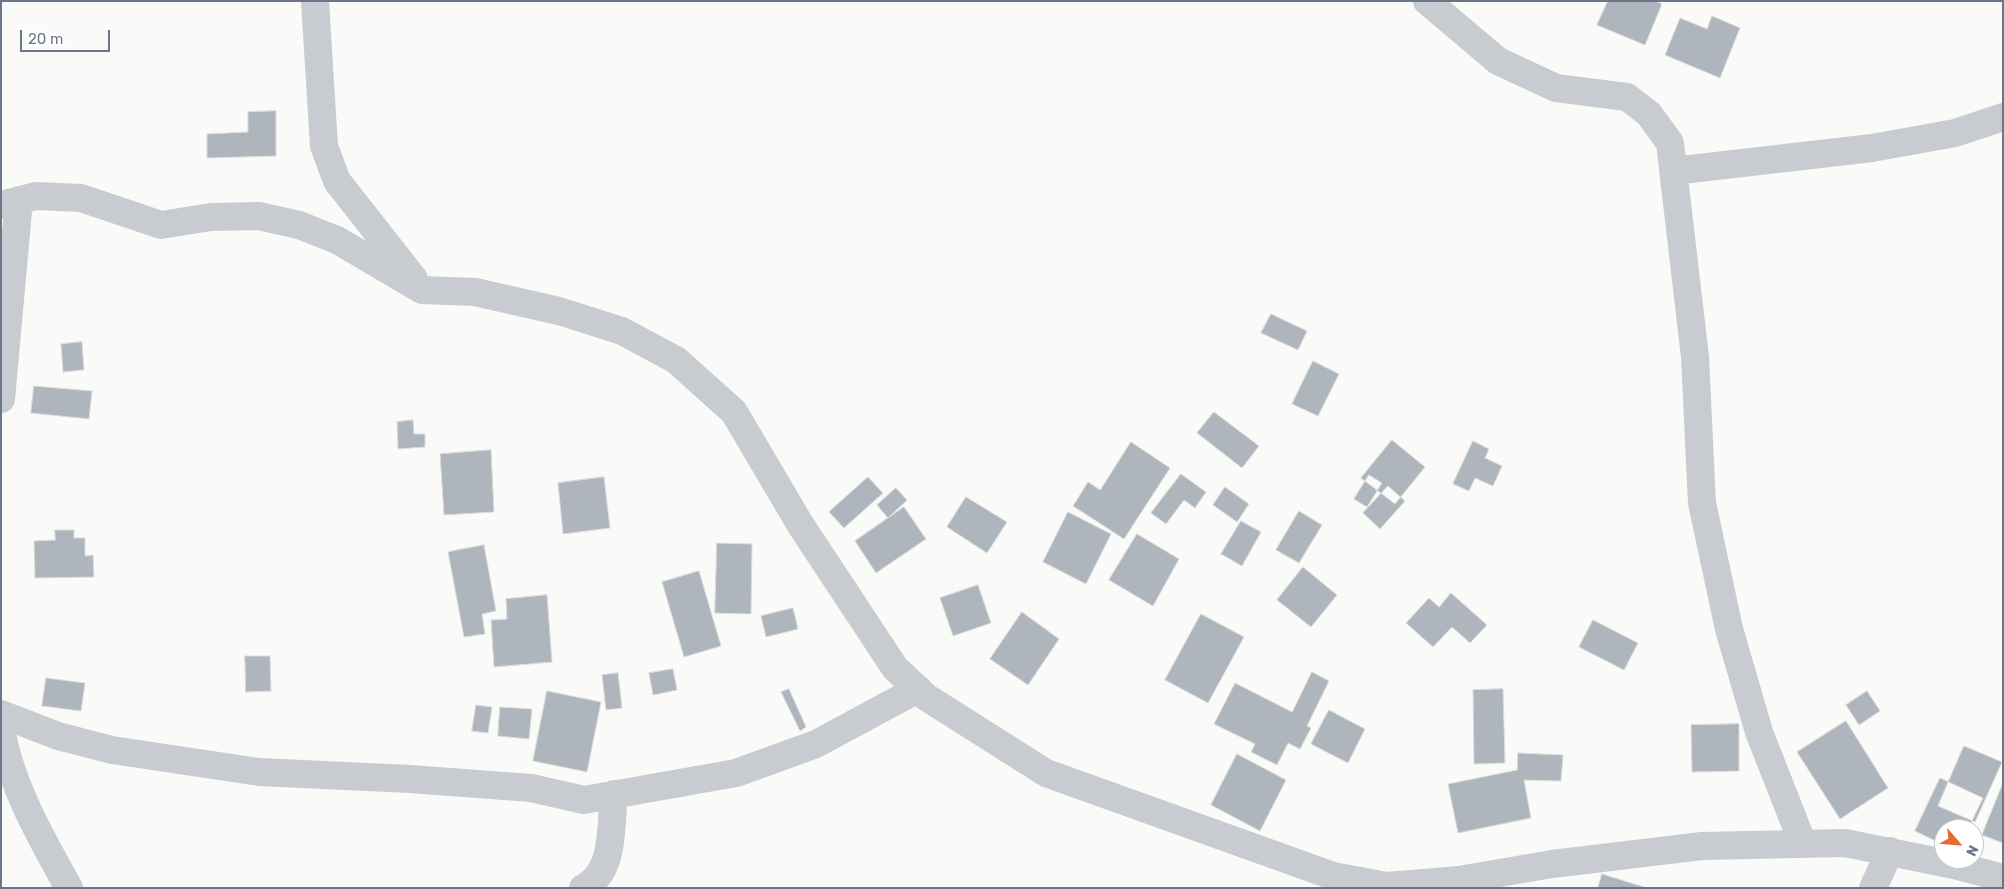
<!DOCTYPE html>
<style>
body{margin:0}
#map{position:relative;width:2004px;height:889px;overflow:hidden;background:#fafaf8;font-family:Rubik,sans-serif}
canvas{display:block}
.frame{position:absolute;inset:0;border:2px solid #697789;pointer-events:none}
.north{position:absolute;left:1934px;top:819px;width:50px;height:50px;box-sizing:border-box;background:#fff;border:1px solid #c3c9d0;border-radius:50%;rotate:117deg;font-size:14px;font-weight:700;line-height:20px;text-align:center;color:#697789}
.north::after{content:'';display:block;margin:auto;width:18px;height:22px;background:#e46b2d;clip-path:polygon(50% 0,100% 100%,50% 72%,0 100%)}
.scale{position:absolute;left:20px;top:30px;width:90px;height:22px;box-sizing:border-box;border:2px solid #697789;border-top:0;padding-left:6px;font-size:15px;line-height:18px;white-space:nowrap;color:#697789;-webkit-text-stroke:4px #fff;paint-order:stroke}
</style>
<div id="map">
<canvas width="2004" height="889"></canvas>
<div class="frame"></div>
<div class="north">N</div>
<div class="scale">20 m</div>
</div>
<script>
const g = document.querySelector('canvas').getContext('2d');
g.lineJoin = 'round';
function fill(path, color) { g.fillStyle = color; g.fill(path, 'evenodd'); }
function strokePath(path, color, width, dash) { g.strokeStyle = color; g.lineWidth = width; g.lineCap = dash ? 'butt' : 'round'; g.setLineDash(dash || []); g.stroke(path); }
const building = new Path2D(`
 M1608,1H1656L1662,4L1645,45L1597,25Z
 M1712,16L1740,28L1720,78L1665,55L1680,18L1707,29Z
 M276,111V156L207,158V134L248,132V112Z
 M1271,314L1307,331L1298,350L1261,333Z
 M82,342L84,370L63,372L61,344Z
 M1313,361L1339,374L1318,416L1292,404Z
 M34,386L92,391L89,419L31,413Z
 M1214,412L1259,446L1242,468L1197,433Z
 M413,420L414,434H425V447L398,449L397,422Z
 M1392,440L1425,467L1395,504L1361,478Z
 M1473,441L1489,449L1485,458L1502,466L1493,486L1475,478L1469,491L1453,484Z
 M1131,442L1170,468L1124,539L1073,506L1088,482L1100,490Z
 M491,450L494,512L444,515L440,454Z
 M1181,474L1206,492L1195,508L1184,500L1166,524L1151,513Z
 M1369,475L1382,483L1367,507L1354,499Z
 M604,477L610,528L563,534L558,483Z
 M868,477L883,493L844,528L829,512Z
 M1388,486L1405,501L1380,529L1363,513Z
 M1225,487L1249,504L1237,522L1213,505Z
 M896,488L907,500L888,518L877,505Z
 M966,497L1007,522L987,553L947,527Z
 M904,507L926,539L876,573L855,541Z
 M1299,511L1322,525L1299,563L1276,550Z
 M1068,512L1111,534L1086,584L1043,562Z
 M1241,521L1261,532L1242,566L1221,554Z
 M55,530H74V538H85V556L93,555L94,577L35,578L34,541L55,540Z
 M1137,534L1179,559L1153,606L1109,580Z
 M717,543L752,544L751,614L715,613Z
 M484,545L496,611L482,614L485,634L464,637L448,552Z
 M1303,567L1337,595L1311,627L1277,600Z
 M699,571L721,646L684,657L662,582Z
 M978,585L991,623L953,636L940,598Z
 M1451,593L1487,625L1470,643L1452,627L1433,647L1406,623L1429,598L1439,607Z
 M547,595L552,662L494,667L491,620L507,619L506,599Z
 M793,608L798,629L766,637L761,616Z
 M1022,612L1059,639L1028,685L990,659Z
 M1201,614L1244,637L1208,703L1165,680Z
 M1593,620L1638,643L1624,670L1579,647Z
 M245,656H270L271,691L246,692Z
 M673,669L677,690L653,695L649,673Z
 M1312,672L1329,681L1307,726L1311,728L1300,749L1288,743L1277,765L1251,752L1255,744L1214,724L1235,683L1292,712Z
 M618,673L622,708L606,710L602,675Z
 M46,678L85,683L81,711L42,706Z
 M789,689L806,727L800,731L781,692Z
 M1503,689L1505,763L1474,764L1473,690Z
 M547,691L601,702L587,772L533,761Z
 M1867,691L1880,711L1859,725L1846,705Z
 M476,705L492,707L488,733L472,731Z
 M500,707L532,709L529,739L498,736Z
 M1329,710L1365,729L1348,763L1311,744Z
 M1846,721L1888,788L1840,819L1797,752Z
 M1739,724V771L1692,772L1691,725Z
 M1964,746L2002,762L1975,822L1938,806Z
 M1518,753L1563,755L1561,781L1524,780L1531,818L1458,833L1448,784L1517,770Z
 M1237,754L1286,780L1260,831L1211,805Z
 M1940,778L1983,798L1968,829H1944V845L1915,831Z
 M2003,783V843L1982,835Z
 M1602,874L1647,888H1598Z`);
fill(building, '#aeb5bd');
strokePath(building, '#dbdcda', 1);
strokePath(new Path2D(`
 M315,1L324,146L337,181L414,279
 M1427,1L1498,61L1556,88L1627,97L1649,114L1670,143L1695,357L1702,503L1729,629L1759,732L1803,844
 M1673,171L1872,148L1955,133L2003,117
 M1,205L36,196L81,198L161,225L211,217L259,216L299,225L337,240L422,290L475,292L559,311L622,331L676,360L734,412L800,524L895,668L926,697L1046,773L1333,876L1387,886L1459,880L1552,864L1702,846L1845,843L1954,865L2003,878
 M1,399L19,200
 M1,714L58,736L112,750L259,772L410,779L531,788L584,800L736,773L816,744L918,689
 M1,729C11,786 41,838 69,888
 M583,888C616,872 610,825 614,794
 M1873,888L1890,851`), '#c8cbcf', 28);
</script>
